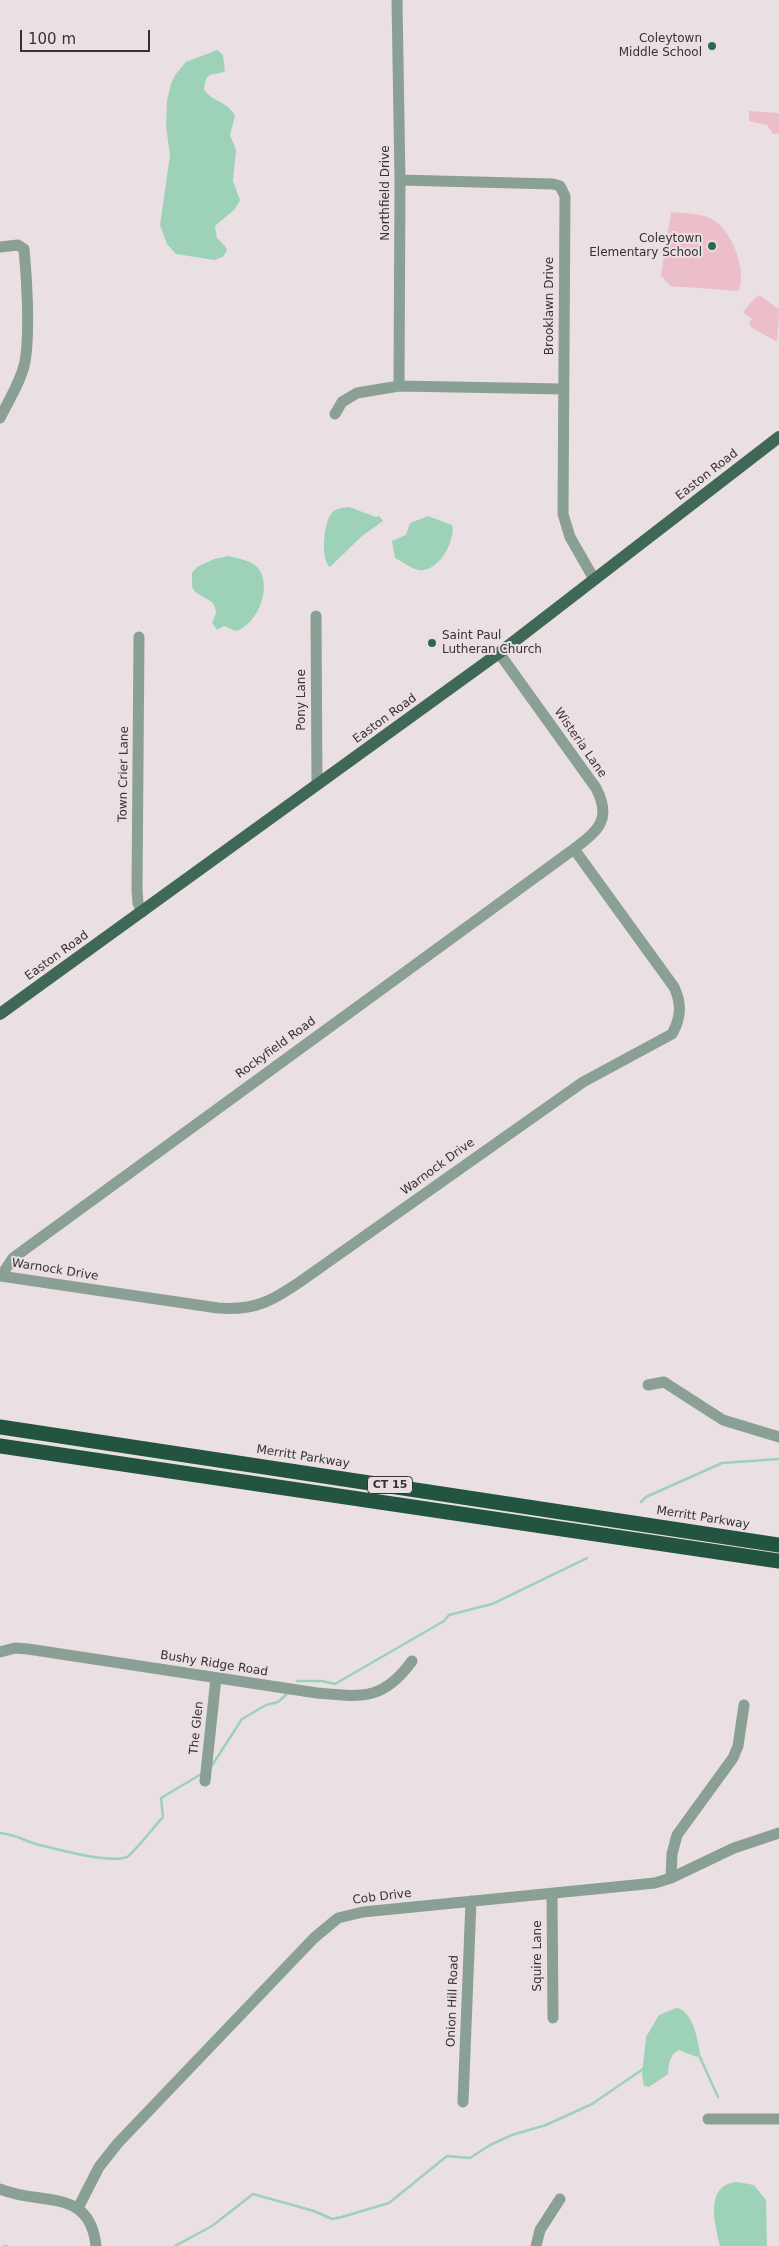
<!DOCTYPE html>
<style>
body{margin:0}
#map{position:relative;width:779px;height:2246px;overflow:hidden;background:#eadfe2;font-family:"DejaVu Sans",sans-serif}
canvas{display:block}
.scale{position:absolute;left:20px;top:30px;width:130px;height:22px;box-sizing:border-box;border:2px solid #363233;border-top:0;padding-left:6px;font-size:15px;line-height:18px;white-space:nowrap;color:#363233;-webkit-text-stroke:4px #eadfe2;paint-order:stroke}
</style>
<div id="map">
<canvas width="779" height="2246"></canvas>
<div class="scale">100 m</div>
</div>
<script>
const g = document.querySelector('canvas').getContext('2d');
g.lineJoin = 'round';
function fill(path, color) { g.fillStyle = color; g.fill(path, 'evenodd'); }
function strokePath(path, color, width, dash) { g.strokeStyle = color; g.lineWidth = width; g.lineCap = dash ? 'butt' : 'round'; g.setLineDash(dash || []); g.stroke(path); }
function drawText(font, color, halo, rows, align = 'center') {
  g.font = font + ' "DejaVu Sans",sans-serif'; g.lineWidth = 4; g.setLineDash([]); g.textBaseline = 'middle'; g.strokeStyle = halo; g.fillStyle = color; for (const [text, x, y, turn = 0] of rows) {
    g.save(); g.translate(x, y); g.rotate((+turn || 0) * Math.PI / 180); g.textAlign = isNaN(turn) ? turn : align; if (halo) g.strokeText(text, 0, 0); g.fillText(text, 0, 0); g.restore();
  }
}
fill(new Path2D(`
 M749,111L779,113V134H773L767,125L749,121Z
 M671,212C683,213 696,213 707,217C731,225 747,269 739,291L670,286L661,275Z
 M759,295L779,309L777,342L751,327L749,323L752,319L743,312L751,302Z`), '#ecbeca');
fill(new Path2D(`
 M217,50L223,55L225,71C214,77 206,69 204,89C211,102 227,100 235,116L230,135L236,150L233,181L240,200L235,209L215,226L217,238L225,246L227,250L223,257L214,260L176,254L167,244L160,225L170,155L166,126L167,100L171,84L175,75L186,62Z
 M349,507L376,517L379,516L383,521L362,536L330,567C320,560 324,523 331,514C335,508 342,508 349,507Z
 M428,516L452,525C456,541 438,573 419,570C411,569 402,561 395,558L392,541L406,535L410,523Z
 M229,556C239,559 251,560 258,568C273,587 257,625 236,631L224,626L217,630L212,623L216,613L215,607L212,602L195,592L192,587V573L197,567L214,559Z
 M676,2008C692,2009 698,2040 700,2053L697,2057L679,2050C669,2055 669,2064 668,2074L649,2087L644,2086L642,2075L646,2037L659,2015Z
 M737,2182L754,2185L766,2200L767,2246H720C715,2223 704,2185 737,2182Z`), '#9dd2b9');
strokePath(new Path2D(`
 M641,1502L646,1497L722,1463L779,1459
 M297,1681H322L335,1684L444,1621L449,1615L492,1604L587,1558
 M211,1767L242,1719L266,1705L278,1702L288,1693
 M0,1833C14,1834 23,1840 36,1844C56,1849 109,1864 127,1857C133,1854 156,1824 163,1817L161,1798L203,1773
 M698,2053L718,2097
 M4,2246H7
 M175,2246L212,2226L253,2194L314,2211L332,2219L342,2217L389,2203L447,2156L470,2158L490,2145L512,2135L546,2125L592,2104L646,2067`), '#9dd2b9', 2.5);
strokePath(new Path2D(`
 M397,0L400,180L399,386
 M400,180L553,184L560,186L565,196L563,514L570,537L594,579
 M0,247L18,245L24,249C27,280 30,332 25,362C21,381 9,400 0,418
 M335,414L342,402L357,393L399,386L563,389
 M316,616L317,785
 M139,637L137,890L138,903L142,912
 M0,1276L218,1308C256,1311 274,1300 304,1279L583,1082L672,1034C681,1018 682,1004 674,987L574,849
 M1,1276L13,1258L574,849C599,830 612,819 596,788L499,653
 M648,1385L664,1382L723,1420L779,1437
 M0,1652L15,1648L28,1649L317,1693C362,1697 383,1701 412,1661
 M205,1781L216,1678
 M671,1878L672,1854L677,1835L733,1758L738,1746L744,1705
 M552,1894L553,2018
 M463,2102L471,1901
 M708,2119H779
 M0,2189C41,2206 90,2187 96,2246
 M78,2208L99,2167L118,2143L314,1938L338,1918L363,1912L655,1883L671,1878L734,1848L779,1833
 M536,2246L540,2230L560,2199`), '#8aa095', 11);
strokePath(new Path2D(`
 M0,1014L499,653L779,437`), '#3f6856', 12);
strokePath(new Path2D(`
 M0,1427L779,1545
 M0,1446L779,1561`), '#225440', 15);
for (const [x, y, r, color] of [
 [712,46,5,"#2d6750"],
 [712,246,5,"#2d6750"],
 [432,643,5,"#2d6750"]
]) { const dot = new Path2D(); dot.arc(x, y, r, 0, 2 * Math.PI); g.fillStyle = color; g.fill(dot); strokePath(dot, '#eadfe2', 2); }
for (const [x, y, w] of [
 [390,1485,45]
]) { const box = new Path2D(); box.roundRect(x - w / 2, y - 8.5, w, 17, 4); g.fillStyle = '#eadfe2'; g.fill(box); strokePath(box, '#363233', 1); }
drawText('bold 11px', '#363233', null, [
 ["CT 15",390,1485]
]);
drawText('12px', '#363233', '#eadfe2', [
 ["Coleytown",702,39],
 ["Middle School",702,53],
 ["Coleytown",702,239],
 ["Elementary School",702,253],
 ["Saint Paul",442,636,"left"],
 ["Lutheran Church",442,650,"left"]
], 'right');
drawText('12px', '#363233', '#eadfe2', [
 ["Northfield Drive",386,193,-90],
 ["Brooklawn Drive",550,306,-90],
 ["Easton Road",707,475,-38],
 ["Pony Lane",302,700,-90],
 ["Easton Road",385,719,-36],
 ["Wisteria Lane",580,743,55],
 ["Town Crier Lane",124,774,-89],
 ["Easton Road",57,956,-36],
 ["Rockyfield Road",276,1048,-36],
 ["Warnock Drive",438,1167,-36],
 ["Warnock Drive",55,1270,9],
 ["Merritt Parkway",303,1457,9],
 ["Merritt Parkway",703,1518,9],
 ["Bushy Ridge Road",214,1664,9],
 ["The Glen",197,1728,-84],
 ["Cob Drive",382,1897,-7],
 ["Squire Lane",538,1956,-90],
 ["Onion Hill Road",453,2001,-88]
]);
</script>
